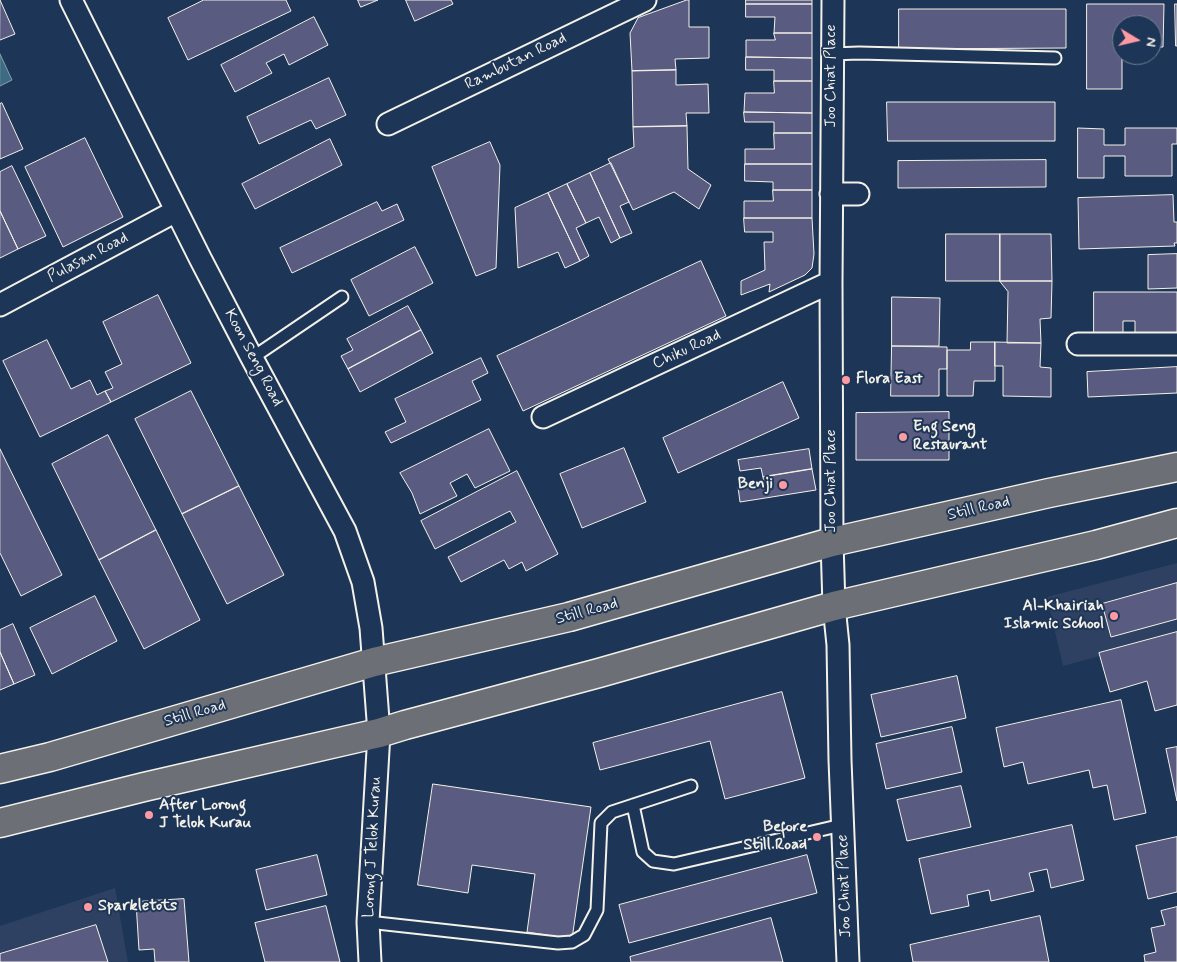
<!DOCTYPE html>
<style>
body{margin:0}
#map{position:relative;width:1177px;height:962px;overflow:hidden;background:#1d3557;font-family:Mynerve,sans-serif}
canvas{display:block}
.north{position:absolute;left:1112px;top:15px;width:50px;height:50px;box-sizing:border-box;background:#1d3557;border:1px solid #738091;border-radius:50%;rotate:99deg;font-size:14px;font-weight:700;line-height:20px;text-align:center;color:#f4f1e8}
.north::after{content:'';display:block;margin:auto;width:18px;height:22px;background:#ff9aa2;clip-path:polygon(50% 0,100% 100%,50% 72%,0 100%)}
</style>
<div id="map">
<canvas width="1177" height="962"></canvas>
<div class="north">N</div>
</div>
<script>
const g = document.querySelector('canvas').getContext('2d');
g.lineJoin = 'round';
function fill(path, color) { g.fillStyle = color; g.fill(path, 'evenodd'); }
function strokePath(path, color, width, dash) { g.strokeStyle = color; g.lineWidth = width; g.lineCap = dash ? 'butt' : 'round'; g.setLineDash(dash || []); g.stroke(path); }
function drawText(font, color, halo, rows, align = 'center') {
  g.font = font + ' Mynerve,sans-serif'; g.lineWidth = 4; g.setLineDash([]); g.textBaseline = 'middle'; g.strokeStyle = halo; g.fillStyle = color; for (const [text, x, y, turn = 0] of rows) {
    g.save(); g.translate(x, y); g.rotate((+turn || 0) * Math.PI / 180); g.textAlign = isNaN(turn) ? turn : align; if (halo) g.strokeText(text, 0, 0); g.fillText(text, 0, 0); g.restore();
  }
}
fill(new Path2D(`
 M1177,563V635L1063,666L1047,597Z
 M115,888L128,962H0V926Z`), '#2f4163');
const water = new Path2D(`
 M0,54L12,80L0,86Z`);
fill(water, '#3e6a84');
strokePath(water, '#87a0ac', 1);
const building = new Path2D(`
 M0,0L15,34L0,40Z
 M204,0H286L291,11L188,60L168,18Z
 M358,0H378L361,7Z
 M406,0H451L453,4L415,21Z
 M687,0H689V27H709V58L675,59L676,70L632,71L630,33L638,18Z
 M746,0H812V4H746Z
 M746,4H812V33H774L775,17H746Z
 M1087,4H1164L1163,47H1152V25H1122V89H1087Z
 M1175,4H1177V46H1176Z
 M899,9H1066V48L899,49Z
 M314,17L328,45L289,65L284,54L266,63L272,73L235,92L221,65Z
 M774,33H812V58L746,57V40H775Z
 M746,57L812,58V81H774V70H746Z
 M676,70V85L708,84L709,113H686L687,126L633,127L632,71Z
 M329,78L346,115L316,129L311,120L259,144L247,117Z
 M774,81H812V113L744,112L745,93H774Z
 M887,102H1055V141H888Z
 M2,103L23,149L0,159V104Z
 M744,112L812,113V133H774V122H745Z
 M687,126L688,169L711,185L699,209L674,192L633,210L608,159L634,147L633,127Z
 M1078,128L1104,129V145H1125V128H1177V144H1172V176H1125V156H1104V178H1078Z
 M774,133H812V164H745V149H774Z
 M85,138L123,217L63,247L25,167Z
 M330,139L342,165L255,209L242,184Z
 M490,142L500,165L496,268L476,276L432,167Z
 M1046,160V187L898,188V161Z
 M611,163L629,202L620,206L632,233L620,238L590,173Z
 M745,164H812V190H773V182L745,181Z
 M12,166L46,236L18,249L0,211V172Z
 M590,173L620,238L611,243L599,217L586,223L567,184Z
 M567,184L586,223L576,228L589,256L580,261L548,193Z
 M773,190H812V218H744V201H773Z
 M548,193L580,261L565,268L558,252L518,268L515,208Z
 M1173,195L1174,222H1177V243H1174L1175,246L1079,249L1078,198Z
 M377,202L382,211L397,204L404,220L292,273L280,248Z
 M0,211L18,249L0,258Z
 M744,218H812L814,254L812,268L805,275L769,292L770,284L741,295V281L765,270L764,242H773V232H745Z
 M946,234H1000V281H946Z
 M1000,234H1051L1052,281H1000Z
 M415,247L433,283L369,316L351,280Z
 M1177,254V288L1148,289V255Z
 M701,261L726,316L523,411L497,356Z
 M1000,281H1052L1051,318L1040,319L1041,343H1007L1008,292Z
 M1094,292H1177V340H1135V321H1123V341H1094Z
 M158,295L191,363L111,402L105,391L113,388L105,372L122,364L103,322Z
 M892,297L940,298L939,346H892Z
 M408,306L421,330L348,369L341,356L353,350L347,339Z
 M421,330L433,353L360,392L348,369Z
 M47,340L71,389L90,380L97,395L105,391L111,402L40,437L3,361Z
 M971,342H995V381H974L973,396H947V350H970Z
 M995,342L1041,343L1040,367L1051,368V397L1003,396V366H995Z
 M892,346L947,347V369H939V396H891Z
 M481,358L488,373L472,381L481,400L391,443L385,432L406,422L395,399Z
 M1177,367V393L1088,397L1087,372Z
 M783,382L799,418L678,473L663,438Z
 M191,391L239,486L182,514L135,419Z
 M949,412V460H856V413Z
 M489,429L510,471L475,488L467,474L450,483L457,496L420,514L412,493L400,473Z
 M108,435L156,530L99,560L52,464Z
 M624,448L646,502L582,528L560,474Z
 M0,449L62,575L21,596L0,553Z
 M809,449L812,469L763,477L761,468L740,471L738,460Z
 M812,469L816,490L740,502L738,487L764,483L763,477Z
 M517,471L558,554L526,571L522,562L509,569L504,560L461,582L448,557L516,522L510,511L435,549L421,521Z
 M239,486L284,575L227,604L182,514Z
 M156,530L200,620L144,649L99,560Z
 M1177,583V619L1111,637L1102,604Z
 M95,596L117,641L52,674L30,628Z
 M13,624L35,675L14,684L0,652V630Z
 M1177,632V705L1155,711L1147,681L1110,692L1099,653Z
 M0,652L14,684L0,690Z
 M957,676L966,718L881,737L871,695Z
 M782,692L805,778L725,799L710,741L600,770L593,743Z
 M1121,700L1146,813L1114,820L1107,785L1093,788L1089,770L1028,784L1023,762L1004,767L996,728Z
 M952,727L962,772L886,789L876,744Z
 M1177,747V801L1166,749Z
 M433,784L591,807L572,939L527,932L535,874L472,865L468,893L418,885Z
 M961,786L971,827L907,841L897,800Z
 M1072,825L1084,880L1051,888L1047,869L1029,873L1034,891L991,901L989,890L967,895L969,906L931,914L919,859Z
 M1177,837V892L1148,899L1136,846Z
 M317,855L327,895L266,910L256,870Z
 M807,855L817,893L629,943L619,905Z
 M184,899L189,962H155L154,949L139,950L136,902Z
 M326,906L340,962H265L255,923Z
 M1177,907V962H1145L1144,955L1156,952L1151,928L1165,925L1161,911Z
 M1040,916L1049,962H913L910,945Z
 M771,918L783,962H631L630,957Z
 M96,925L108,962H0V954Z`);
fill(building, '#595c80');
strokePath(building, '#f4f1e8', 1);
const lane = new Path2D(`
 M832,54L859,53L1055,58
 M252,358L342,297
 M633,805L643,852L653,861L674,864L842,825
 M368,922L558,943L572,942L584,935L597,910L601,823L612,812L691,786`);
const street = new Path2D(`
 M71,0L200,258L252,358L345,531L363,582L371,628L379,733L368,922L370,962
 M833,0L831,282L832,542L834,606L838,645L840,760L848,962
 M388,124L645,0
 M831,194H858
 M0,305L176,211
 M1078,344H1177
 M543,417L831,282`);
const highway = new Path2D(`
 M0,769L50,757L374,662L569,617L832,542L1049,493L1177,467
 M0,823L144,787L379,733L405,725L599,673L834,606L1096,545L1177,523`);
strokePath(lane, '#f4f1e8', 15);
strokePath(street, '#f4f1e8', 25);
strokePath(highway, '#f4f1e8', 31);
strokePath(lane, '#1d3557', 11);
strokePath(street, '#1d3557', 21);
strokePath(highway, '#6c6f75', 28);
for (const [x, y, r, color] of [
 [846,380,5,"#ff9aa2"],
 [903,437,5,"#ff9aa2"],
 [783,485,5,"#ff9aa2"],
 [1114,616,5,"#ff9aa2"],
 [149,815,5,"#ff9aa2"],
 [817,837,5,"#ff9aa2"],
 [88,907,5,"#ff9aa2"]
]) { const dot = new Path2D(); dot.arc(x, y, r, 0, 2 * Math.PI); g.fillStyle = color; g.fill(dot); strokePath(dot, '#1d3557', 2); }
drawText('16px', '#f4f1e8', '#1d3557', [
 ["Rambutan Road",516,62,-26],
 ["Joo Chiat Place",832,76,-90],
 ["Pulasan Road",88,258,-28],
 ["Chiku Road",687,350,-25],
 ["Koon Seng Road",253,358,62],
 ["Joo Chiat Place",832,481,-90],
 ["Still Road",979,509,-13],
 ["Still Road",587,612,-15],
 ["Still Road",195,714,-16],
 ["Lorong J Telok Kurau",373,847,-87],
 ["Joo Chiat Place",845,886,-92]
]);
drawText('bold 16px', '#f4f1e8', '#1d3557', [
 ["Flora East",856,380],
 ["Eng Seng",913,428],
 ["Restaurant",913,446],
 ["Benji",773,485,"right"],
 ["Al-Khairiah",1104,607,"right"],
 ["Islamic School",1104,625,"right"],
 ["After Lorong",159,806],
 ["J Telok Kurau",159,824],
 ["Before",807,828,"right"],
 ["Still Road",807,846,"right"],
 ["Sparkletots",98,907]
], 'left');
</script>
